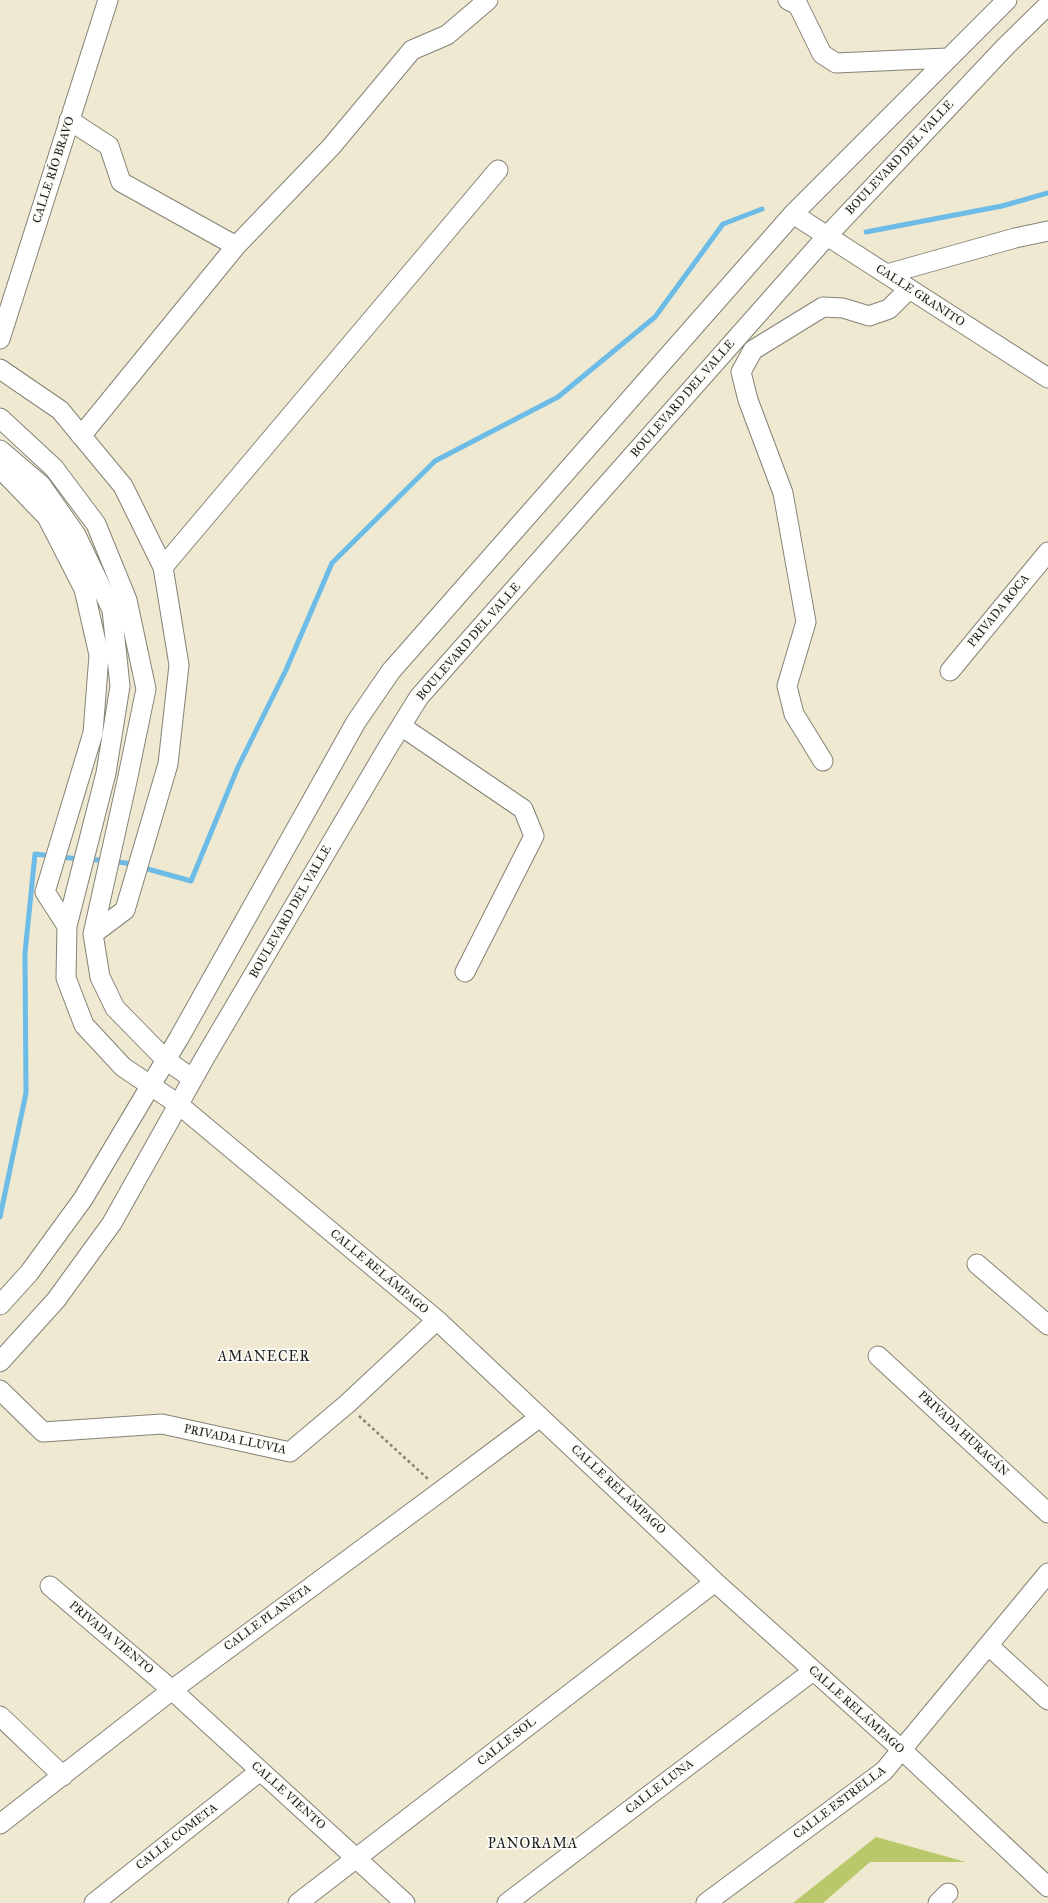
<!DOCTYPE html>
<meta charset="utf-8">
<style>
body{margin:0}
canvas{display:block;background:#eee9d0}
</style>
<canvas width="1048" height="1903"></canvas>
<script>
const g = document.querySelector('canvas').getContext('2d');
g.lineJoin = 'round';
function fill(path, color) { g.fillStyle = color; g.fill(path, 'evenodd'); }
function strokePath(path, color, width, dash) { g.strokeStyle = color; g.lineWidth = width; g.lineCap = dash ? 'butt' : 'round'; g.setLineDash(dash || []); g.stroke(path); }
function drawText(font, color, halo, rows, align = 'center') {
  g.font = font + ' "IM FELL Great Primer",serif'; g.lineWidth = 3.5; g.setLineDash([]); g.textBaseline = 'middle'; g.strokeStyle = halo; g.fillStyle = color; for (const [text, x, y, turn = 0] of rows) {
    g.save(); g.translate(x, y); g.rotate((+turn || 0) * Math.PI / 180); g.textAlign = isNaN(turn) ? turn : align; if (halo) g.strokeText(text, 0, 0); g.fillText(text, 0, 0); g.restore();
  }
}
fill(new Path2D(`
 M876,1837L966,1862H870L823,1903H793Z`), '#b9c86a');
strokePath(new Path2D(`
 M866,232L1002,206L1048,193
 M60,857L80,859
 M88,859L126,863L191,881L238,767L286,670L332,563L435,461L558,397L655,317L723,224L762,209
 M0,1217L26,1093L25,953L35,854L52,856`), '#6cbce7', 5);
const minor = new Path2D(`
 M788,0L798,5L822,54L836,63L947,58
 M69,120L109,146L121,182L236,246L331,147L412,50L447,35L488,0
 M793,214L1048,378
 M887,274L1015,238L1048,231
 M0,339L108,0
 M0,369L60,410L123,486L163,567L179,665L168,764L125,910L93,934
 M0,418L54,468L96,524L127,600L146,689L127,781L93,934L100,977L115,1008L166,1060L193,1079
 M81,436L236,246
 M0,450L41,485L76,535L112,610L120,686L106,773L67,926L66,978L84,1025L123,1067L178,1104L437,1320L715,1582L902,1750L1048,1887
 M0,468L47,517L84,589L99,655L93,733L45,892L67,926
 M163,567L498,170
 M950,671L1048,552
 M401,726L523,809L534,836L465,972
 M823,761L794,714L787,686L806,622L783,493L748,400L741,372L753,350L823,307L843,308L869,316L889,309L909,289
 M977,1264L1048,1325
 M0,1305L29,1273L83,1199L179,1038L356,722L391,671L793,214L1007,0
 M878,1356L1048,1513
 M0,1362L56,1300L112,1223L204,1059L388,747L419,697L827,236L1006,46L1048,5
 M0,1390L43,1432L162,1424L290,1452L347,1404L437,1320
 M50,1586L172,1690L405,1903
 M989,1646L1048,1700
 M0,1716L63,1776
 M0,1824L172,1690L441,1491L540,1417
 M94,1903L260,1771
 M298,1903L715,1582
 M507,1903L813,1671
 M706,1903L884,1771L1048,1573
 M938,1903L948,1893`);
strokePath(minor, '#858276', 21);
strokePath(new Path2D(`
 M359,1416L428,1479`), '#858276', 2.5, [3, 3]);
strokePath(minor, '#fff', 19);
drawText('12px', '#1c1c1c', '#fdfcf7', [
 ["BOULEVARD DEL VALLE",900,158,-47],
 ["CALLE RÍO BRAVO",54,170,-72],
 ["CALLE GRANITO",920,296,33],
 ["BOULEVARD DEL VALLE",683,399,-49],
 ["PRIVADA ROCA",999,611,-51],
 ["BOULEVARD DEL VALLE",469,642,-49],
 ["BOULEVARD DEL VALLE",291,912,-60],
 ["CALLE RELÁMPAGO",379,1272,40],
 ["PRIVADA HURACÁN",963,1434,43],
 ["PRIVADA LLUVIA",235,1440,12],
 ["CALLE RELÁMPAGO",618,1490,43],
 ["CALLE PLANETA",268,1618,-36],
 ["PRIVADA VIENTO",111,1638,40],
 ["CALLE RELÁMPAGO",856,1710,42],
 ["CALLE SOL",507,1742,-38],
 ["CALLE LUNA",660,1787,-37],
 ["CALLE VIENTO",288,1796,42],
 ["CALLE ESTRELLA",840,1803,-37],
 ["CALLE COMETA",177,1837,-38]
]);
g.letterSpacing = '1px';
drawText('14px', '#1c1c1c', '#fdfcf7', [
 ["AMANECER",264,1358],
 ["PANORAMA",533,1845]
]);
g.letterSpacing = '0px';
</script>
